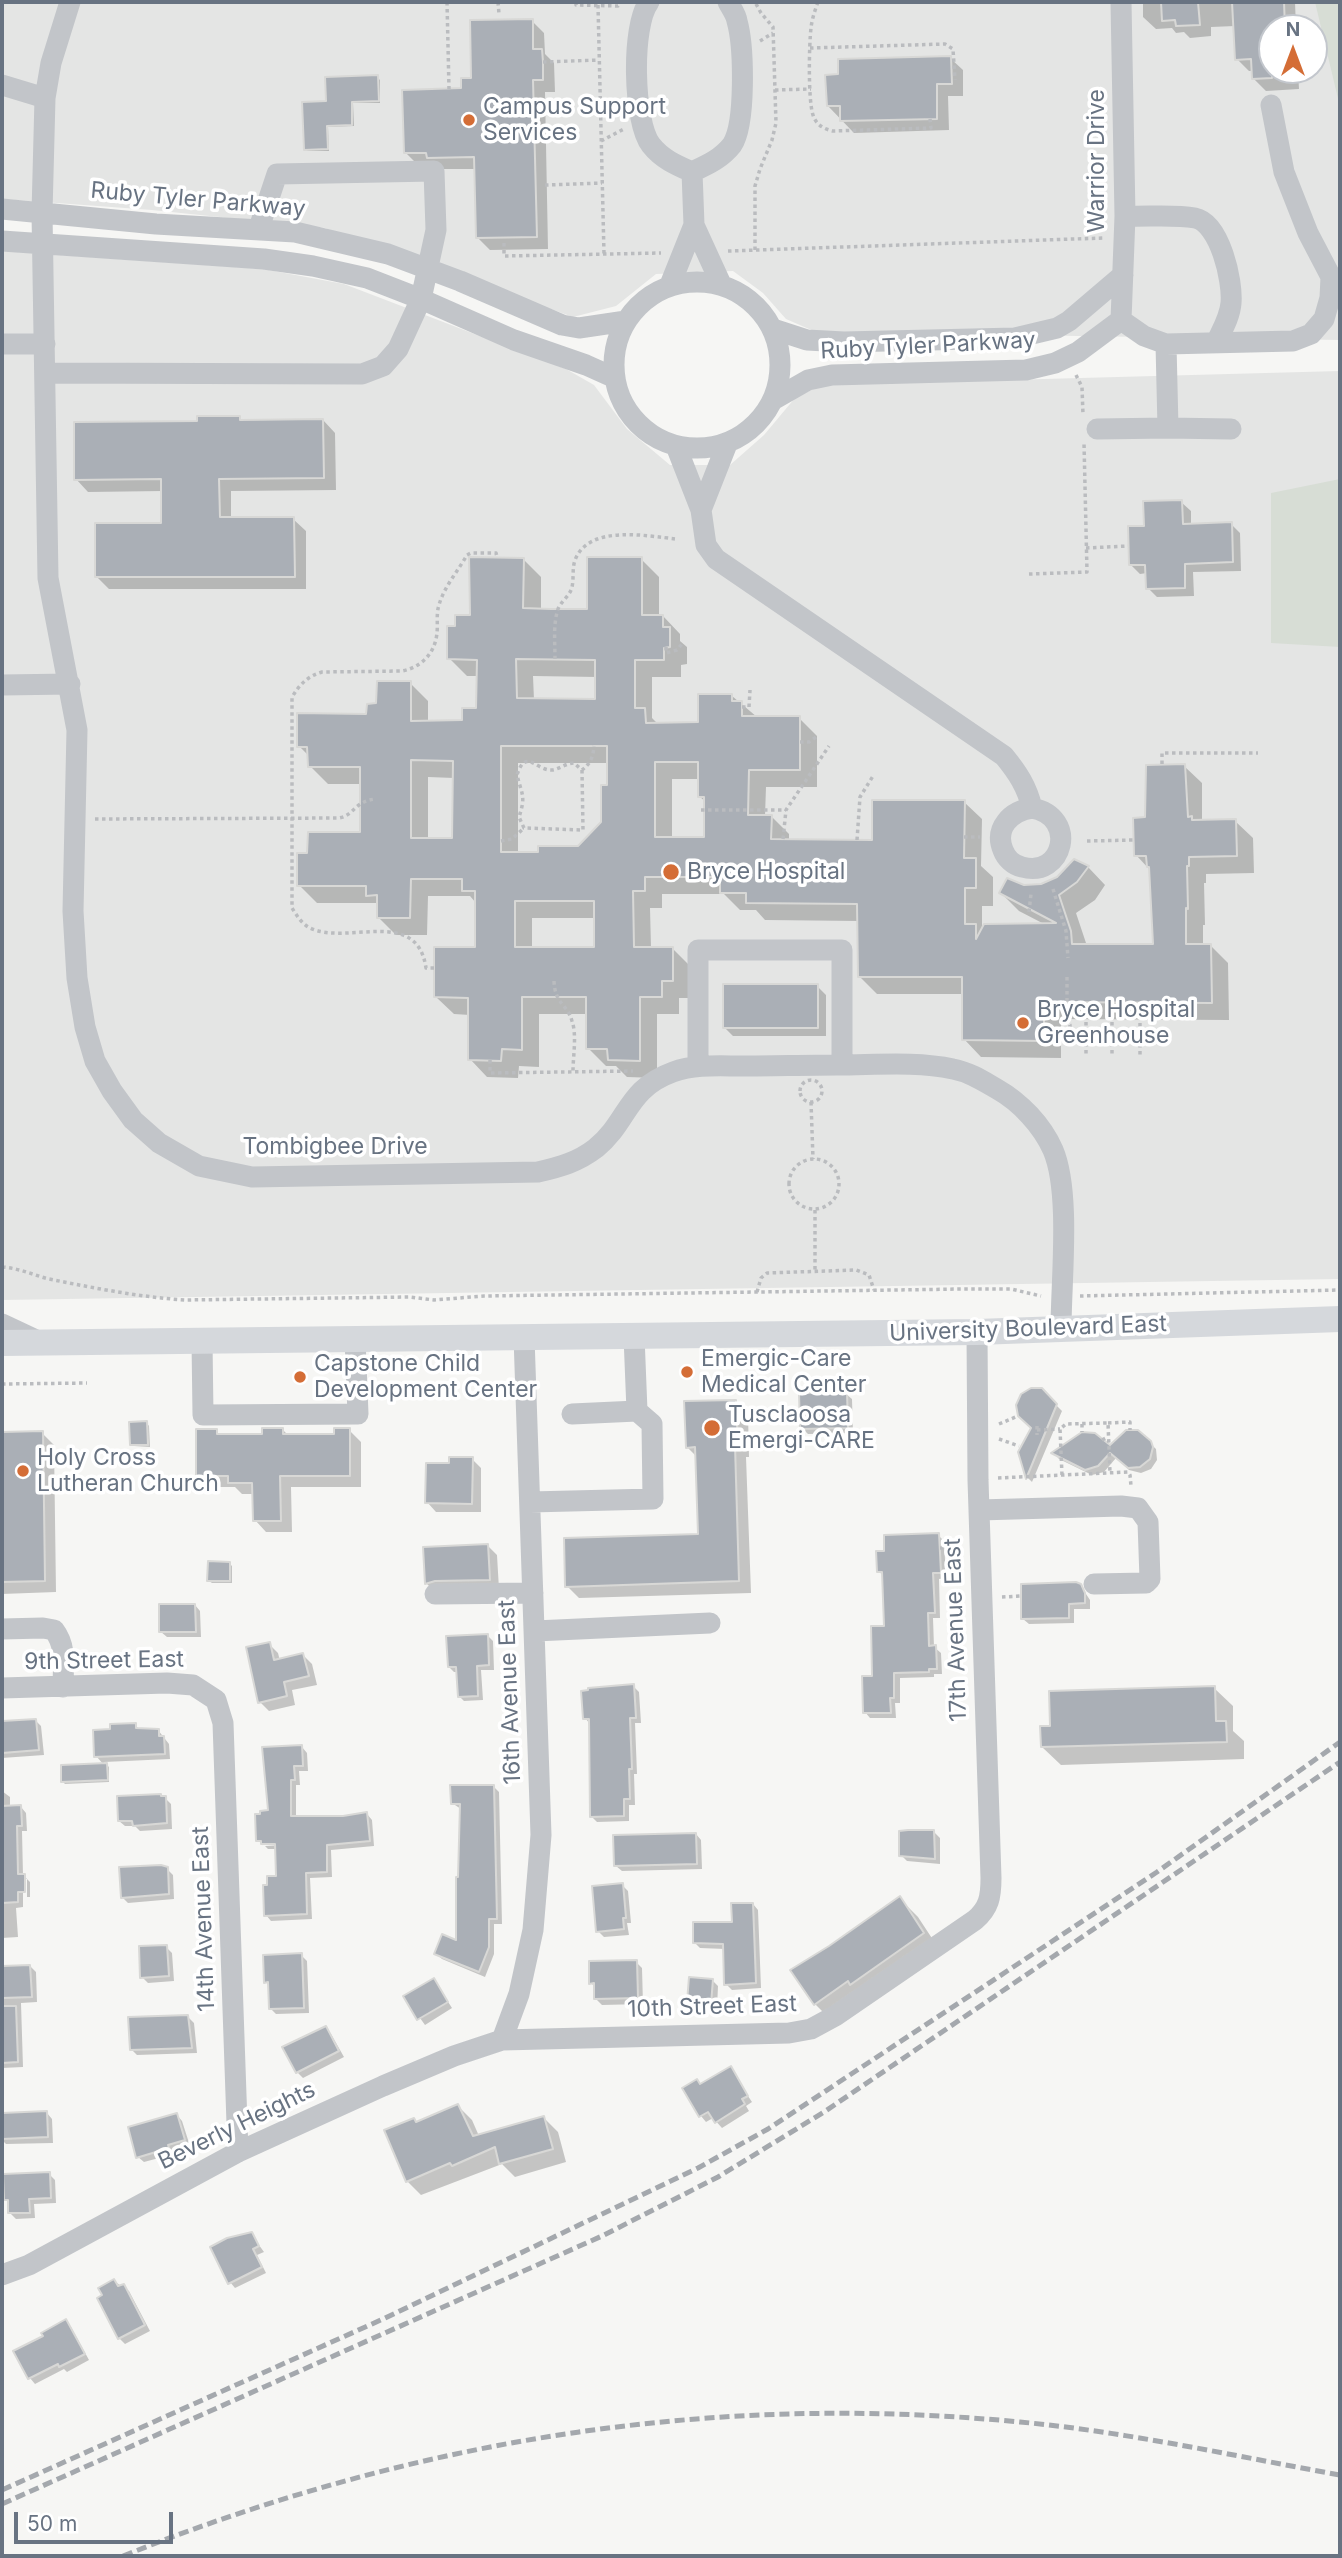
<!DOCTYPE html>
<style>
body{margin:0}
#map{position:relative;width:1342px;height:2558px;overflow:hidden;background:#f6f6f4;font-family:Inter,sans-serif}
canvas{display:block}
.frame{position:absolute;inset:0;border:4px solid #687382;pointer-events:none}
.north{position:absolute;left:1258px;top:14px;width:70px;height:70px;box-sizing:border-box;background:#fff;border:2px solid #c3c7cd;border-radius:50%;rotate:0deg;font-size:19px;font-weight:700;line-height:28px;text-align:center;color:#687382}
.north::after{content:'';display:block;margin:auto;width:24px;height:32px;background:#d46d36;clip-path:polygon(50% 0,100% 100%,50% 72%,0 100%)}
.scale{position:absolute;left:14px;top:2512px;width:159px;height:32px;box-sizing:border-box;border:4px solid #687382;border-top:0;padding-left:9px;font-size:21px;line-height:24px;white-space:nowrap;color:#687382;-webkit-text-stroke:5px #fff;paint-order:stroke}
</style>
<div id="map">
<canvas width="1342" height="2558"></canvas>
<div class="frame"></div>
<div class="north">N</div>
<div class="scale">50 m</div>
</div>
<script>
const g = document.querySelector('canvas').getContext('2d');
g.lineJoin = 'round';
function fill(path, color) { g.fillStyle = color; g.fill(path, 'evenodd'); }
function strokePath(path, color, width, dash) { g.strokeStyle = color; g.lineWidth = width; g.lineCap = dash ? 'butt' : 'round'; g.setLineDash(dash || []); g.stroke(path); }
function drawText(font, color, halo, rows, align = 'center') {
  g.font = font + ' Inter,sans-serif'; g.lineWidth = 7; g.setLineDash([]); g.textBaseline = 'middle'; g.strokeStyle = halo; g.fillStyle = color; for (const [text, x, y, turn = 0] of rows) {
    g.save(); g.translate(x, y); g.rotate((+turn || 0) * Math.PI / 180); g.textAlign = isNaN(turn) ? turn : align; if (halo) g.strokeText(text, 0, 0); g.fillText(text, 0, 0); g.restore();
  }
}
fill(new Path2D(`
 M2,2H1328L1340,40V340L816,332L786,319L763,293L733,271L656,274L616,306L573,317L325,228L152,210L2,199ZM1272,28H1314V70H1272Z
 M2,251L263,269L344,284L566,369L594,385L627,429L670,465H730L764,435L795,398L821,385L1340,371V1279L2,1300Z`), '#e4e5e4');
fill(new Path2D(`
 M1315,2H1340V107Z
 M1340,479V647L1271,643V493Z`), '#d7ddd5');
fill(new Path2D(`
 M1143,2H1295L1296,28H1272V70H1298L1299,89L1266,91L1253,78V71H1249L1237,59L1235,26L1211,27V36L1190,38L1184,32L1176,33L1172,28L1156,29L1143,17Z
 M532,21L544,33L545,54L554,63L555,92H545L548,249L490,250L478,238L476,169H441L418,165L406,153L473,79Z
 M950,58L963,70V96H948L949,130L854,133L828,106Z
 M377,77L380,80V103H353L354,126L328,127L329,151H308L305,149L328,103Z
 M239,418L243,421L323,420L335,433L336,490L231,491V519H293L306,531V589H109L97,577L163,524V491L88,492L76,479L198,422Z
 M1181,502L1191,511V525L1231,524L1240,533L1241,571L1193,572L1194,596L1157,597L1148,588L1147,573L1140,574L1131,565L1146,527Z
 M523,559L541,577V610L589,611L641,559L659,577V616H663L680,634V641L687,647V664L681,665V677H652V718L659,725L700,724L732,696L757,717L799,718L817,736V787H766L765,816H771L789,834V841H873L964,802L982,819L981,866L993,877V906H982V931L1046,925L1019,911L1001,893L1023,887L1041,886L1088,867L1105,885L1095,900L1076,913L1087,946H1154L1151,871L1136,855L1146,819L1184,766L1202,783V821H1235L1253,838L1254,873L1206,874V883H1204L1205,925H1203V946H1211L1228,963L1229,1020L1061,1019V1058L981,1057L964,1039V994H877L859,976V921L765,920L756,910H740L724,894H662V908H650L651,948H672L690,966V998H679V1014H657V1078L627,1077L616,1066H606L588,1048V1014H539V1067L519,1066L518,1078L487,1077L470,1059V1015L454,1014L436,997L476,949V903L470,896H428L427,935H396L379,918V906L376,903H317L299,885L308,855L362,834V784H328L310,766L309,756L299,746L368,715L378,705L410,683L428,701V722H464L478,710V676H467L449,658L457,627L471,617ZM533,676L597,677V701L534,700ZM518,763H609V787L603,822L578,848L540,854H518ZM428,777L454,778V840H428ZM672,779H700V797L706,802V839H672ZM532,918H596V949H532Z
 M817,986L826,995V1036H733L724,1027Z
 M1041,1390L1062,1411L1032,1482L1028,1478L1019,1452L1033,1428Z
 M846,1394L852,1399L853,1433L808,1434L802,1428Z
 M736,1401L748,1414L749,1457H746L751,1593L579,1598L567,1586L700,1536L697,1457L687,1447Z
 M147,1423L149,1426L150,1447L134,1446L132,1444Z
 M283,1430L289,1436H335L349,1430L361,1442V1487H291L292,1532H266L255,1520L254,1494H242L235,1487H209L197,1475L216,1431L221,1436H264Z
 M1138,1432L1156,1449L1157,1460L1151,1469L1141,1473L1129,1470L1116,1458L1104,1472L1092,1475L1059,1459L1054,1453L1110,1447Z
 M42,1433L54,1445L56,1592L2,1594V1435Z
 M472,1459L481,1468V1512H436L427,1502L451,1465Z
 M938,1535L944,1541L946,1578L939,1579L940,1618H933L934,1647L941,1653L942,1674H934V1677L900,1678V1703H895L896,1718H870L865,1712L885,1628L884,1576L878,1571Z
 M488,1546L497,1555L499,1589L436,1593L427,1584L425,1549Z
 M229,1563L232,1566V1583H212L209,1581Z
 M1080,1585L1090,1600V1609H1074V1623L1029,1624L1023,1619Z
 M195,1605L200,1611L201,1637H167L161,1632Z
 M488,1636L493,1641L494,1670H481L483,1700L464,1701L459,1696L458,1672H454L449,1667Z
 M269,1644L278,1653L280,1661L303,1655L312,1664L317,1685L292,1690L295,1705L269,1711L260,1702Z
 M633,1686L639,1692L641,1723H635L637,1774H634L635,1805H629V1821L597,1822L591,1816L590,1724L585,1718Z
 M1214,1688L1233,1706V1731L1244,1741V1759L1061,1765L1042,1747Z
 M36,1721L41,1726L44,1755L2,1758V1723Z
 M135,1725L140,1730H158L169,1744L170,1759L104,1762L109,1767V1782L65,1784L63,1782L104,1765L96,1756L112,1731Z
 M302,1747L307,1753L308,1771H299L300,1785H296V1817L343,1818L367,1814L372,1820L374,1846L331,1850L332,1877L310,1878L312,1919L271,1921L266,1915L278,1877L277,1849H268L265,1846L284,1845V1842H260L263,1846L258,1840Z
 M493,1786L499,1792L502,1924H494V1954L485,1977L442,1959L436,1954L458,1943L461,1809L452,1803Z
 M2,1791L10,1797V1807H21L26,1813L27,1831H22L23,1875L30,1882V1897H27V1879H23V1907L16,1908L18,1937L2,1938Z
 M165,1798L171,1804L172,1829L140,1831L135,1826H125L119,1821Z
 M934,1832L940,1838V1864L907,1861L901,1855Z
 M696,1834L701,1840L702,1869L622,1871L616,1866Z
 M167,1869L173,1875L174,1899L128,1903L122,1897Z
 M622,1885L628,1891L631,1923H627L629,1935L604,1937L598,1931Z
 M900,1899L918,1917L941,1952L833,2022L815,2004L830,1947Z
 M753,1904L758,1910L761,1988L732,1990L726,1984L725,1949L700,1948L694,1942L733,1924Z
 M166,1947L172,1953L174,1981L148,1983L142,1977Z
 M301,1955L307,1961L309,2013L276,2014L271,2009L270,1986L266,1982Z
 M636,1962L642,1968L643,2004L602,2005L596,1999L595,1987L591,1983Z
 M30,1966L36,1972L37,2002L21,2003L23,2067L2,2068V1968Z
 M434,1980L452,2008L425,2025L405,1997Z
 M712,1980L718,1986L717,2009L695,2007L689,2002Z
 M188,2017L194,2023L197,2053L137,2055L131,2049Z
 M326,2028L331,2034L344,2057L303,2078L297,2072Z
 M730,2069L752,2102L746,2106L749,2111L722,2128L713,2118L706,2122L701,2116V2086Z
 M458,2106L472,2120L479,2136L544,2118L558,2132L566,2162L515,2177L502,2164L421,2195L407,2181L417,2124Z
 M47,2113L52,2119L53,2143L6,2144L2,2140V2115Z
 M177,2115L182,2121L190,2146L173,2151L174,2154L144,2162L138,2157Z
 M49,2174L55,2180L56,2203L34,2204L35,2218L16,2219L10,2213L9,2202L6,2199Z
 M251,2234L264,2252L257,2255L266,2273L235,2288L230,2282Z
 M114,2281L129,2291L150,2331L125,2344L119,2338Z
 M66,2322L71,2327L89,2360L67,2372L64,2369L35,2384L30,2378L16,2352L45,2337Z`), '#0003');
const building = new Path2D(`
 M1161,2H1198L1200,25L1176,26L1175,20L1162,21Z
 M1232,2H1284L1285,28H1272V78L1252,79L1251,59L1235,60Z
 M533,19V49H542L543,62V80H533L537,237L476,238L474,157L427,158L426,153H404L402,90L461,88V78H471L470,20Z
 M951,56L952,84H937V119L840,121V106H827L825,75L838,74V59Z
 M378,75L379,101L352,102V125L327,126L328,149L304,150L302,102L326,101L325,77Z
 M197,416H240V420L323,419L324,478L219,479L220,517H294L295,577H95V523H161V479L74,480V422L197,421Z
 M1182,500L1183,524L1232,522L1233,562L1185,564V588L1146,589L1145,565H1129L1128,526H1144L1143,501Z
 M469,557L524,558L523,608L551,609H587V557H642V615H663V627H670V647L664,648V660H635V708H645L646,723L698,722V694H732V701H742V716H800V770H749L748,815H772L771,839L872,840V800H965L964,858H976V888H965V924H976V939L984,924L1056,923L999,893L1007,878L1024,885L1041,884L1057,877L1074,859L1089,866L1077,882L1059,895L1071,931L1072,944H1153L1149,867H1147L1146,856H1134L1133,818L1145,817L1146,765L1185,764L1188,817L1192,816V820L1236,819L1237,856L1189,857V866H1187L1188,909L1186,908V944H1211L1212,1003L1044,1002V1041L962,1040V977H858L857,904L746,903V893H720V877H645V891H633L634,947H673V981H662V997H640V1061L608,1060L607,1049H586V997H522V1050L502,1049L501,1061L468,1060V998L434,997V947H475V891H462V879H411L410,918H377V895L366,896V886H297V853H307L308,832H360V767H308L307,747H297V713L366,714L367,704L376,703L377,681H411V721L462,720V708H476L477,660L447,659V626H455V615H470ZM516,659L595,660V699L517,698ZM501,746H607V785H601V822L578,846H538V852H501ZM411,760L453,761L452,838H411ZM655,762H698V797H704V837H655ZM515,901H594V947H515Z
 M723,984H818V1028H723Z
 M1031,1388H1042L1057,1404L1026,1479L1018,1452L1031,1428L1018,1416L1016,1405L1021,1394Z
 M847,1392L848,1428L800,1429L799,1393Z
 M736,1400L738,1446H735L739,1581L565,1587L564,1538L698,1534L695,1447L686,1448L684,1401Z
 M147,1421L148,1445H130L129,1422Z
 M262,1428H283V1434H334V1428H350V1476H280L281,1521H253L252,1483H228V1476H196V1429H217V1434H262Z
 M1126,1430H1138L1151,1441L1153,1447L1150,1459L1140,1467L1128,1468L1110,1453L1098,1466L1085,1470L1051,1453L1082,1432L1095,1433L1110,1445Z
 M43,1431L45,1581L2,1582V1432Z
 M449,1457H473L472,1504L425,1503L426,1463H449Z
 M939,1533L941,1573H933L935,1613H928L929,1646L936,1645L937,1669H929V1672L894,1673V1698H890L891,1713H863L862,1676H872L871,1626H884L882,1572H877L876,1551H884V1535Z
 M488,1544L490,1580L435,1581L425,1584L423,1547Z
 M208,1561L230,1562V1581H207Z
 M1076,1582L1081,1584L1085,1593V1603L1069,1604V1618L1021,1619V1584Z
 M159,1604H195L196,1632H159Z
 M488,1634L489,1665L477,1666L478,1696L458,1697L456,1667H448L446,1636Z
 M270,1642L274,1660L303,1653L309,1676L284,1682L287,1696L258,1703L246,1647Z
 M634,1684L636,1718H630L632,1769H629L630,1799H624V1816L590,1817L589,1719H583L581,1691L588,1690V1688Z
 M1215,1686L1216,1721H1226L1227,1742L1041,1747L1040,1726H1050L1049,1691Z
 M36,1719L39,1750L2,1753V1721Z
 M136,1723V1728L159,1729V1736H164L165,1754L94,1757L93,1730L110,1729V1724Z
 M302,1745L303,1766H294L295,1780H291V1816H343L367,1812L370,1841L327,1845V1872L306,1873L307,1914L264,1916L263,1885H267V1876H276L275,1844H261V1841H256L255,1814H260V1811L268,1810L262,1747Z
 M107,1763L108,1780L61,1782V1765Z
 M450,1785H494L497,1919H489V1947L479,1972L434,1954L442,1934L456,1940V1877H458L460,1804H451Z
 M161,1794V1796H166L167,1823L133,1826L132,1821H118L117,1796Z
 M21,1805L22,1826H17L18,1874H25V1892H18V1902L2,1903V1806Z
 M908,1830H934L935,1859L899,1856V1831Z
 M696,1833L697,1864L614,1866L613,1835Z
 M161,1865L168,1867L169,1894L121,1898L119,1867Z
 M623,1883L626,1918H623L624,1929L596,1932L592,1886Z
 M900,1896L924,1933L850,1985L848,1981L814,2005L790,1970L829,1946Z
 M731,1903H753L756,1983L724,1985L723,1944L693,1943V1922H732Z
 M167,1945L169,1976L140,1978L139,1946Z
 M302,1953L304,2008L269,2009L268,1982L264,1983L263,1955Z
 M637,1960L638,1998L594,1999V1983L589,1984V1961Z
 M30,1965L32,1997L2,1998V1966Z
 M689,1977L713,1979L711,2004L687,2002Z
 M434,1978L448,2002L417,2020L403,1996Z
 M2,2006H16L18,2062L2,2063Z
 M188,2015L192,2048L130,2050L128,2017Z
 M326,2026L339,2051L296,2073L282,2047Z
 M731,2066L748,2096L742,2099L745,2104L715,2123L708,2112L699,2117L682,2088L697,2079L700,2084Z
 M458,2104L473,2136L544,2116L553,2149L499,2164L495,2147L452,2166L450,2163L406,2182L384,2130L414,2118L416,2122Z
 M47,2111L48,2137L2,2139V2113Z
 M177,2113L185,2140L168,2145L169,2148L136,2158L128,2127Z
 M50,2172L51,2198L29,2199L30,2213H8V2200H4L3,2174Z
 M252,2232L259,2246L253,2249L262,2267L228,2284L210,2247L227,2238Z
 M114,2279L118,2286L124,2284L145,2325L118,2339L97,2298L102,2295L98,2288Z
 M66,2319L85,2354L59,2367L58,2364L28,2379L13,2351L43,2336L41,2333Z`);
fill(building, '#aaafb6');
strokePath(building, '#d8d8d6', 2);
strokePath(new Path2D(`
 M447,2L449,89
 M498,2L499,14
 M576,2V5L618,6L621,2
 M818,2C815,10 812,19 811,28C809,45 808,100 813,115C816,125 824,129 833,131L931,128L930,119
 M598,5L604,254
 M760,41L773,33
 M810,48L945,44L953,49L955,80
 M543,62L599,60
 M775,90L811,89
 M601,141L624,129
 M545,185L602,183
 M504,243V256L661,253
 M755,250V186L760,169L772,140L776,123L773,27L761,13L755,2
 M728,251L1103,238
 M1076,375L1082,387L1083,415
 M1086,548L1128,546
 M1029,574L1087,572L1084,443
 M666,647V653L677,650L682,644
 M555,659C555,643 553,624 558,609C561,601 570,596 572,587C574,578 572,569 575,560C589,524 647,536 676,539
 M742,707H749L750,690
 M800,742H809L816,737
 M1162,764V753H1258
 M582,770L583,830L524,828L519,817C526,796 522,795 517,775C526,747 536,771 552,770C560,769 566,763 574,763L582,770C591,763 593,757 594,746
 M701,810H786
 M95,819L339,818C355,815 354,801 376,799
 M964,837H980
 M783,839L786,810L829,746
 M857,840L860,797L873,776
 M501,841L512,839L524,828
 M1087,841L1134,840
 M1053,889L1066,931L1068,958
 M1029,912L1031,894
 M434,968H426C417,906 347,946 310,928C302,924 297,916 292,908V697C300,684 308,676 322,672L402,671C422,667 435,653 437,633C438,623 436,614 439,605C444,587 458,571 467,555L471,553H496L497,557
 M1067,977V1022L1070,1025V1043
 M554,981C555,1005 567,1003 572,1021C577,1035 573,1056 573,1071
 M1086,1022V1056
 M1112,1022V1056
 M1140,1023V1055
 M490,1060V1073L633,1071
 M800 1091a11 11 0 1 1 22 0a11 11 0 1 1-22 0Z
 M811,1102L813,1159
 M789 1184a25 25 0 1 1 50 0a25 25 0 1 1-50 0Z
 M815,1210V1271
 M2,1267C19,1268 33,1275 49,1279C94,1288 139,1297 185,1300L410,1297L434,1300L484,1296L962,1289H1011L1041,1296
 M757,1292L761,1278L767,1273L856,1270L869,1275L874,1290
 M1080,1296L1340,1290
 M2,1384L87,1383
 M1108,1423L1130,1422V1430
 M999,1424L1018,1416
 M1082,1424V1432
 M1037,1426V1435
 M1037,1430L1060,1429
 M999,1439L1019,1446
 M1102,1440L1108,1437
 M1062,1475L1060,1429L1066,1424L1108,1423L1110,1473
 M998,1478L1128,1472L1130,1475L1131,1486
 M940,1548H959
 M1002,1597L1021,1596`), '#babcbf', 3.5, [3.5, 3.5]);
strokePath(new Path2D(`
 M70,2L51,63L45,98L42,213L48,578L77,730L73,911L77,978L85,1027L95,1061L112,1091L133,1120L159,1143L199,1166L252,1177L538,1172C560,1167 578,1162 596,1148C629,1121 626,1089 673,1072C695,1064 719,1066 742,1066C773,1066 805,1065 837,1065C875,1065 916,1061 953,1069C969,1072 983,1081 997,1089C1020,1102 1042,1125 1053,1150C1071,1192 1061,1281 1061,1329
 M649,2C631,25 633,122 651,145C662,159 676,165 692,172C707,165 721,159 732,145C746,124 744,46 737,21C736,14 731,8 728,2
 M1121,2L1125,216L1121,320
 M2,85L45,98
 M692,172L694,225L721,284
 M2,209L156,224L295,232L388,254L460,281L562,325L579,328L626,321
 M1125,216C1147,217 1173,214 1195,218C1220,223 1233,281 1231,303C1230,317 1222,330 1216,343
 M2,241L264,259L313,266L367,278L421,299L514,340L586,365L615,378
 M614 365a83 83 0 1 1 166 0a83 83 0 1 1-166 0Z
 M670,285L694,225
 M1121,320L1144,336L1166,344L1293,341L1311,334L1324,319L1330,298L1331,277L1308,233L1284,172L1271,105
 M773,329L807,340L844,342L1015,338L1057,328L1069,321L1123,275
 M2,344H45
 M1166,344L1168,428L1231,429
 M45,373L362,374L383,366L398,349L421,299L436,230L434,171L277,174L259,228
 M773,400L808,380L832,375L1026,370L1055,363L1078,352L1121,320
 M1097,429L1168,428
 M676,446L701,510L706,545L716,559L1004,756C1018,773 1027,787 1032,808C1011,811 994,828 1003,850C1006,858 1013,865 1022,867C1063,879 1079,817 1032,808
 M701,510L727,444
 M2,685L70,684
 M698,1066V950H842V1065
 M2,1324L36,1340
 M202,1341L203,1415L358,1414L355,1339
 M572,1414L637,1411
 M530,1502L653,1499L652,1424L637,1411L634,1336
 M979,1510L1121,1506L1138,1508L1148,1522L1150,1579L1146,1583L1094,1584
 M435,1594L533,1593
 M2,1629L43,1628L54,1630C67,1647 63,1666 63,1687
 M535,1631L710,1623
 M2,1688L167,1683L193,1685L216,1700L223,1723L238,2152
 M502,2040L519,1994L533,1930L541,1835L524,1337
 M2,2275L29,2265L238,2152L383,2086L454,2056L502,2040L789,2033L811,2029L835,2016L975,1920C989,1908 991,1897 991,1878L978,1480L977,1332`), '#c2c5c9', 21);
strokePath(new Path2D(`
 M2,1343L977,1332L1340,1319`), '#d5d8dc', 26);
strokePath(new Path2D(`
 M2,2490L383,2319L698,2168L768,2129L1157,1872L1340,1742
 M2,2504L602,2236L718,2177L824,2112L1340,1762
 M123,2556C413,2440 709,2392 1020,2422C1128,2432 1234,2456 1340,2475`), '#a4a8ad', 5, [10, 5]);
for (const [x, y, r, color] of [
 [469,120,7,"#d46d36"],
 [671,872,9,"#d46d36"],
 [1023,1023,7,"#d46d36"],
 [687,1372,7,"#d46d36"],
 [300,1377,7,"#d46d36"],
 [712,1428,9,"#d46d36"],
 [23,1471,7,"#d46d36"]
]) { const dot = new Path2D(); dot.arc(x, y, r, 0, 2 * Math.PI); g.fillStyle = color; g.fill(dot); strokePath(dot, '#fff', 2.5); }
drawText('23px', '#687382', '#fff', [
 ["Campus Support",483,107],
 ["Services",483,133],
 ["Bryce Hospital",687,872],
 ["Bryce Hospital",1037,1010],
 ["Greenhouse",1037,1036],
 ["Emergic-Care",701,1359],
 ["Medical Center",701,1385],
 ["Capstone Child",314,1364],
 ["Development Center",314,1390],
 ["Tusclaoosa",728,1415],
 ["Emergi-CARE",728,1441],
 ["Holy Cross",37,1458],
 ["Lutheran Church",37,1484]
], 'left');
drawText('23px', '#687382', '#fff', [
 ["Warrior Drive",1097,161,-90],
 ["Ruby Tyler Parkway",198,200,5],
 ["Ruby Tyler Parkway",928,346,-3],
 ["Tombigbee Drive",335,1147],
 ["University Boulevard East",1028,1329,-2],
 ["17th Avenue East",956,1630,-92],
 ["9th Street East",104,1661,-1],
 ["16th Avenue East",510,1692,-92],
 ["14th Avenue East",204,1919,-92],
 ["10th Street East",712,2007,-2],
 ["Beverly Heights",237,2126,-26]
]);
</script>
